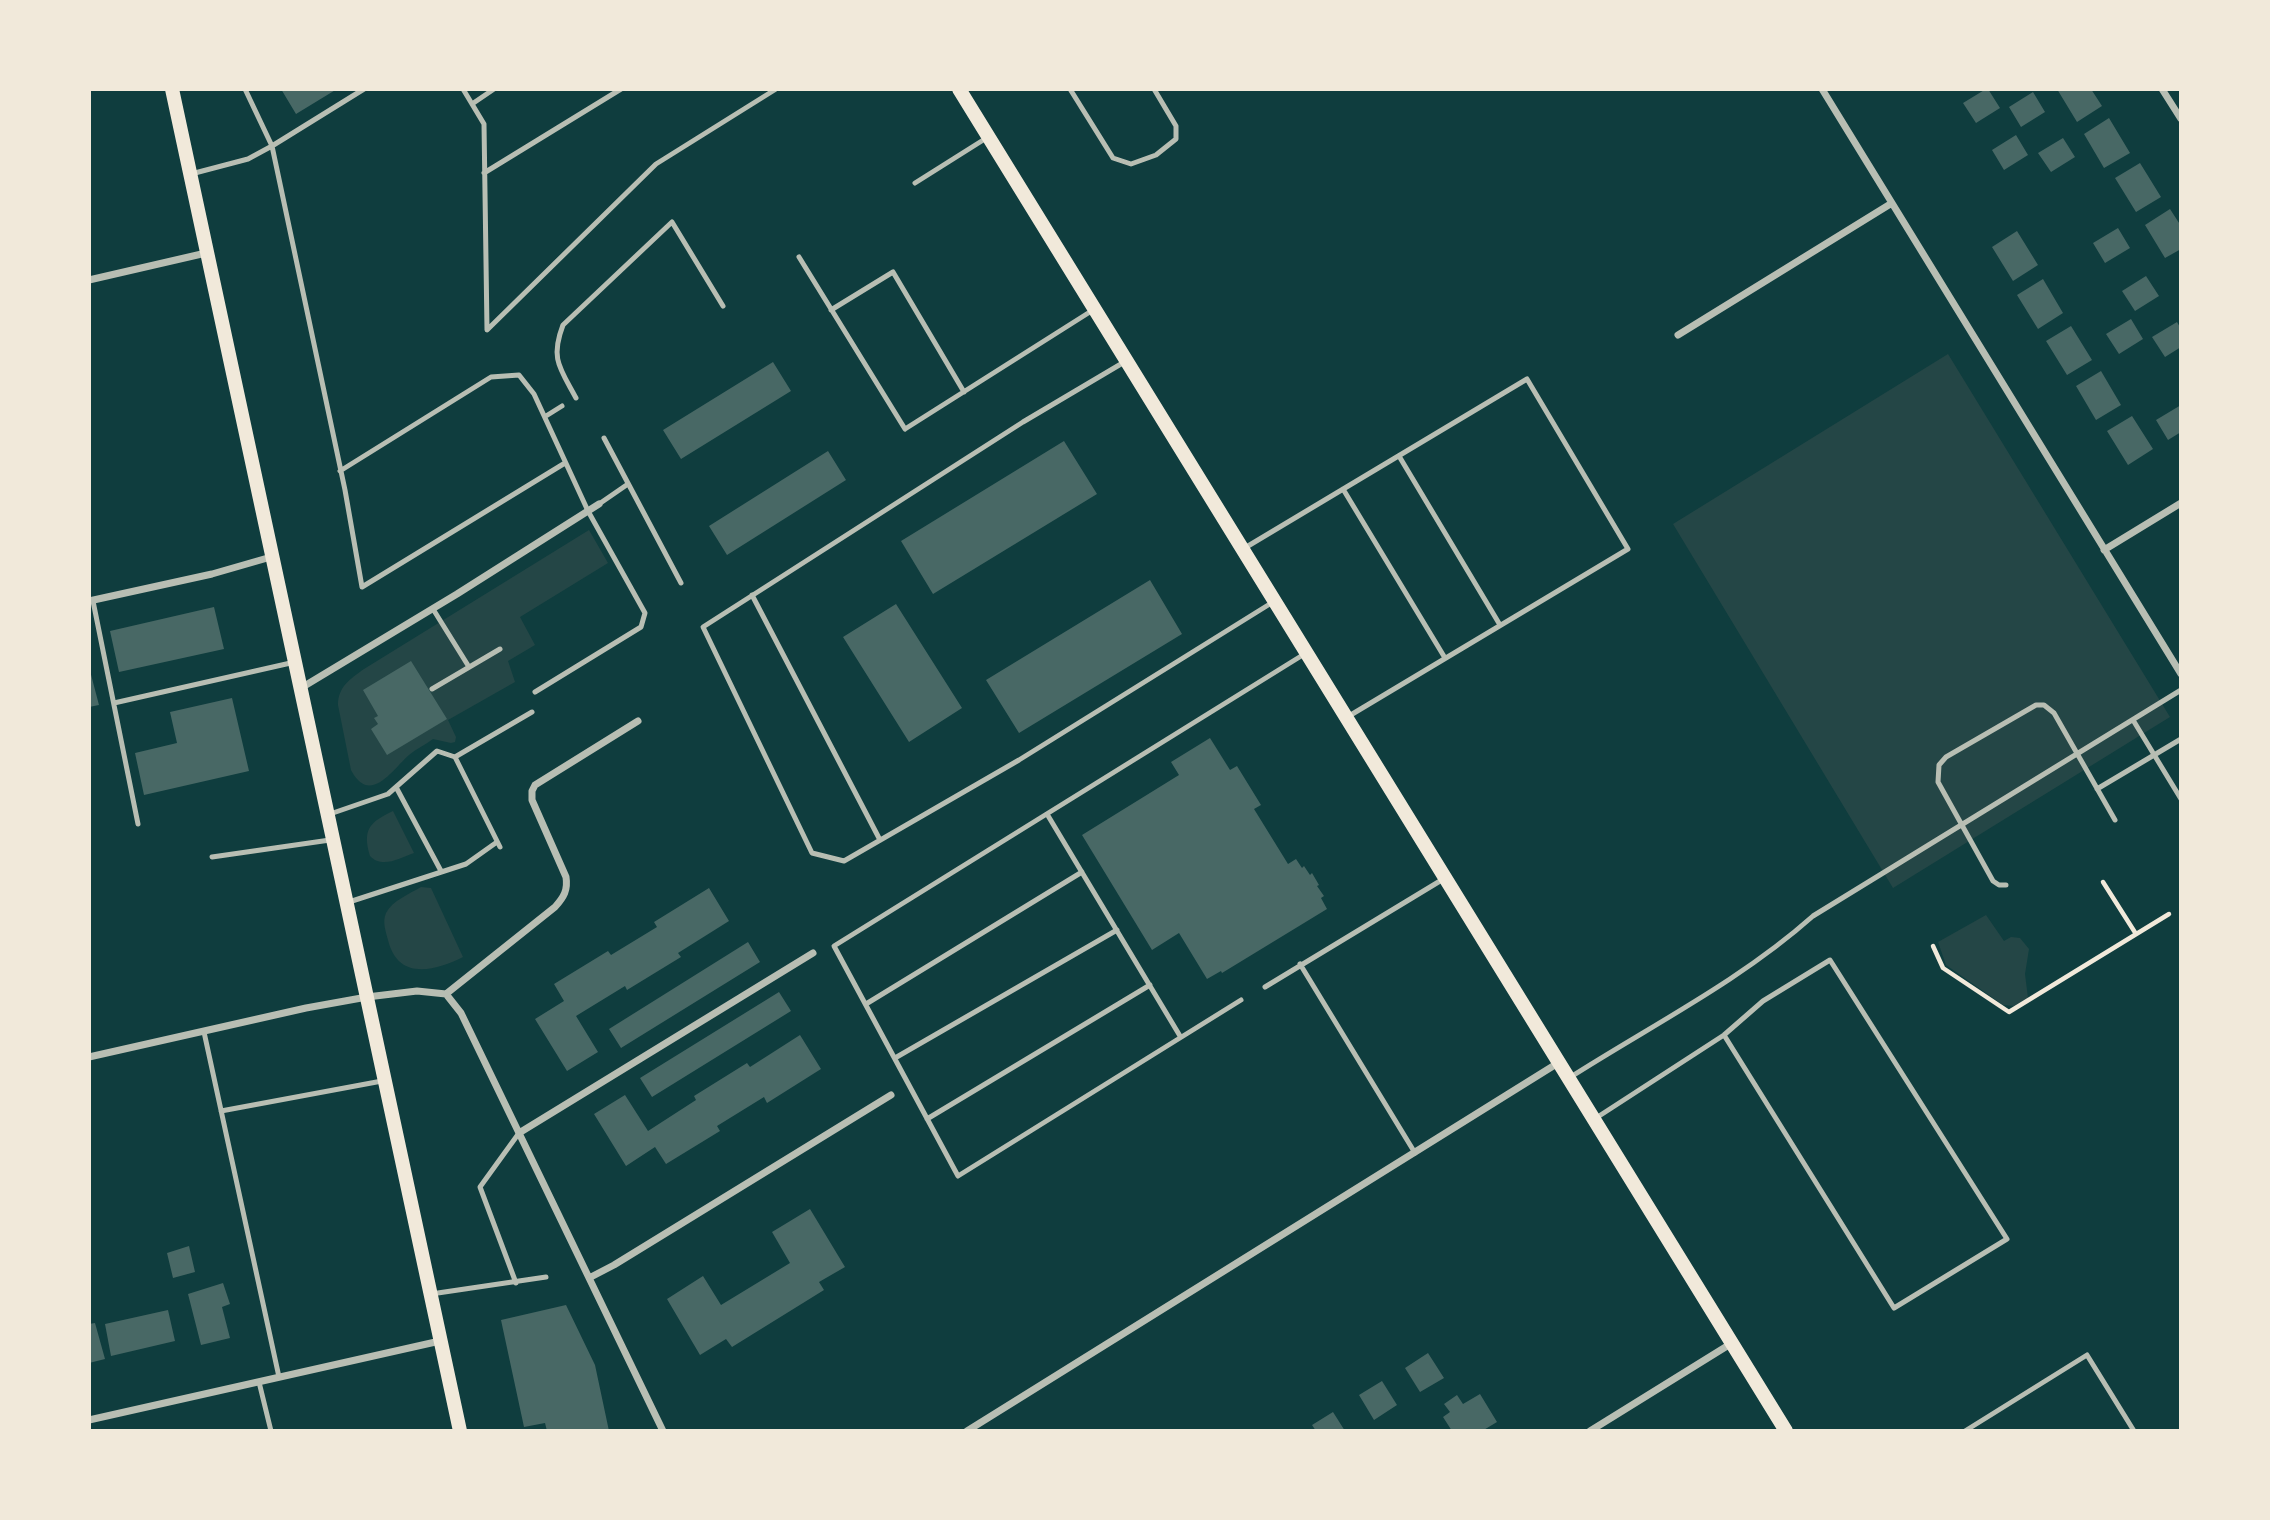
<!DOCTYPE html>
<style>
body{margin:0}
#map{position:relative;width:2270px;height:1520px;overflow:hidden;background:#0f3d3e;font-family:"Zilla Slab",serif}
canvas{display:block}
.frame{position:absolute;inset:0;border:91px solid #f1e9da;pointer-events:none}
</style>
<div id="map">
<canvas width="2270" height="1520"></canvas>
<div class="frame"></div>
</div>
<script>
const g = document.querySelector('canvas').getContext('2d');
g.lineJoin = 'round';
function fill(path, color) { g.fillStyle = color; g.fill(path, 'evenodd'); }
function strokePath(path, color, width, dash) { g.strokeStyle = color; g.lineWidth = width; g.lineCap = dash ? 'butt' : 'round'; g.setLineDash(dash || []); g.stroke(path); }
fill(new Path2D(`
 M1948,354L2170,717L1893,888L1673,524Z
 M589,530L608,563L520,617L535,645L508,661L515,682L448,720L456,737L455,742L451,743L433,739C425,745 416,749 409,755C392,770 370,806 351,770L338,705C338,687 350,679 364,669Z
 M393,811L414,853C400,858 382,869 370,856C362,829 370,822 393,811Z
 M421,887L431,888L463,957C435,971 398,981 388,940C386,932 382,922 386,913C392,901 409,894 421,887Z
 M1986,915L2004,941L2011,937L2020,938L2029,949L2025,974L2028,998L2014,1006L2003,1005L1946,965L1938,942Z`), '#244646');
fill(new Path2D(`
 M281,89H337L296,114Z
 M1986,89H1988L2000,108L1976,123L1963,103Z
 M2057,89H2091L2102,106L2077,122Z
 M2033,92L2045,112L2021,127L2009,107Z
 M2109,118L2130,153L2104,168L2084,134Z
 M2016,135L2028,155L2004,170L1992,150Z
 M2063,138L2075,157L2051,172L2038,153Z
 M2140,163L2161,197L2136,212L2115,178Z
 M2170,209L2181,226V249L2165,258L2145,225Z
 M2118,228L2130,248L2105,263L2093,243Z
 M2017,231L2038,265L2013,281L1992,247Z
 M2146,276L2159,296L2135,311L2122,291Z
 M2043,279L2063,313L2038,329L2017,295Z
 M2131,319L2143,339L2119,354L2106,334Z
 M2177,322L2181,329V347L2165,357L2152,337Z
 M2071,326L2092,360L2067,375L2046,341Z
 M773,362L791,391L681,459L663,430Z
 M2101,371L2121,405L2096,420L2076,386Z
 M2181,405V432L2168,440L2156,420Z
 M2132,416L2153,449L2128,465L2107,431Z
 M1064,441L1097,494L933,594L901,541Z
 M828,451L846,480L727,555L709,526Z
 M1150,580L1182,634L1019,733L986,680Z
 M896,604L962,708L909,742L843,637Z
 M214,607L224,649L119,672L110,631Z
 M411,661L447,719L387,755L371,729L378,724L374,718L378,716L363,690Z
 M89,667L99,705L89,707Z
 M232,698L249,771L144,795L135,753L177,743L170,712Z
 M1210,738L1230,770L1237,766L1261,805L1254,809L1288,864L1296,859L1302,868L1304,866L1310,875L1312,873L1319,885L1317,886L1324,896L1321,898L1327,909L1222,973L1221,971L1207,979L1179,933L1152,950L1082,835L1179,775L1171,762Z
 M709,888L729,921L678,953L681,957L627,990L625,986L576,1016L598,1052L567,1071L535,1019L564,1001L554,984L608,951L611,955L657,927L654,922Z
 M748,942L760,962L621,1048L609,1029Z
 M779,992L791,1011L652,1097L640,1078Z
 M800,1035L821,1069L767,1103L764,1097L717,1126L720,1131L666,1164L655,1147L626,1166L594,1114L625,1095L648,1131L696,1100L694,1096L747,1063L750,1067Z
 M810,1209L845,1267L819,1282L824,1290L732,1347L726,1339L700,1355L667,1299L703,1276L721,1305L790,1263L772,1232Z
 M189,1246L195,1272L173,1278L167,1253Z
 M223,1283L230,1304L222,1307L230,1338L201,1345L188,1294Z
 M566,1305L595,1365L609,1431H547L545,1423L524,1427L501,1320Z
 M168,1310L175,1341L111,1356L105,1324Z
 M95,1323L105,1359L89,1363V1324Z
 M1428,1353L1444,1378L1420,1392L1405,1368Z
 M1382,1381L1397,1405L1374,1420L1359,1395Z
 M1480,1394L1497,1422L1482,1431H1452L1443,1417L1450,1412L1444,1404L1457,1395L1463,1404Z
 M1333,1412L1345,1431H1316L1312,1425Z`), '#486865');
strokePath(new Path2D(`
 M2103,882L2136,934
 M1933,946L1943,968L2009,1012L2169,914`), '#f1e9da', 4.5);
strokePath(new Path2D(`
 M245,89L272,146L364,89
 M463,89L484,124L487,330L656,164L776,89
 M1070,89L1113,158L1131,164L1156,155L1176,139V126L1154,89
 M472,104L494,89
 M484,173L621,89
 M191,174L248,159L272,146L345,490L362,587L565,463
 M915,183L988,137
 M799,257L905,429L1093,310
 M831,310L893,272L964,392
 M1126,361L1023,422L703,627L812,853L844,861L1019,760L1273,602
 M576,398C560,368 550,359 563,325L672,222L723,306
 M546,416L562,406
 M604,438L681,583
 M1399,456L1500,625
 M340,471L491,377L519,375L534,394L588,511L645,613L641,627L535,692
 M1343,489L1445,658
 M599,504L628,484
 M1243,549L1527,379L1628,549L1349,716
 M752,595L880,840
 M93,601L138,824
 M433,609L469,667
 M432,689L500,649
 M114,703L295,662
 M2133,720L2181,799
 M455,757L532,712
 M396,787L441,871
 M2097,789L2181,739
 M330,814L388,794L437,751L455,757L500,847
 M1047,814L1180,1036
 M212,857L330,840
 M2006,885H1999L1993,881L1938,782L1939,765L1946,757L2036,705H2044L2054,713L2115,820
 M349,902L466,864L497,842
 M1300,964L1415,1153
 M1265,987L1445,878
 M1241,1000L958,1176L834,946L1306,653
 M866,1004L1082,872
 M204,1032L279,1377
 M895,1058L1117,930
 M1569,1078C1652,1025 1740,981 1813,916L2181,690
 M221,1111L382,1081
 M1596,1118L1724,1035L1763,1001L1830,960L2007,1239L1894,1308L1724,1035
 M927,1119L1150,985
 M516,1283L480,1187L519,1133
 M431,1294L546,1277
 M259,1382L271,1431
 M1965,1431L2087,1355L2134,1431`), '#b8beb3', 5);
strokePath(new Path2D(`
 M1822,89L2181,674
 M2162,89L2181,119
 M89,280L206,253
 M1678,335L1892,203
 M2104,550L2181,503
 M89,601L212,574L271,557
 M301,688L457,594L599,504
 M446,994L555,907C564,897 568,890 566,877L532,800V791L535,785L638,721
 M89,1057L306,1008L367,997L417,991L446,994L461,1013L663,1431
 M519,1133L813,953
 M589,1278L614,1265L891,1095
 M89,1420L440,1341
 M967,1431L1558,1063
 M1590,1431L1732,1343`), '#b8beb3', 7);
strokePath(new Path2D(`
 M172,89L460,1431
 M959,89L1786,1431`), '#f1e9da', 14);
</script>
